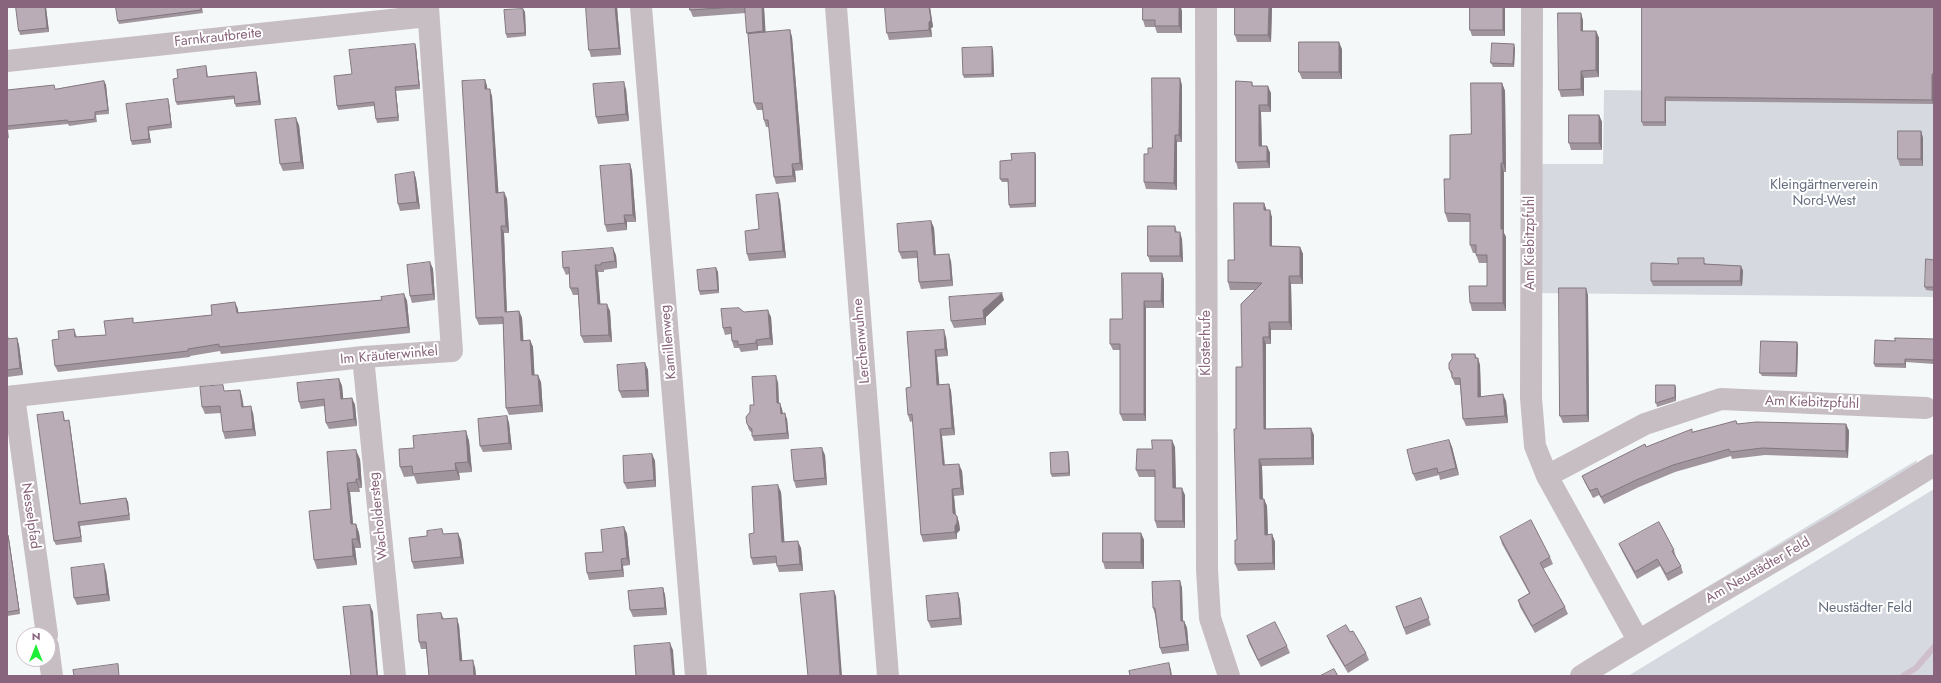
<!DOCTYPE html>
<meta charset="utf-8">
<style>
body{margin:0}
#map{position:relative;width:1941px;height:683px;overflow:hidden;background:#f5f8f8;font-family:Jost,sans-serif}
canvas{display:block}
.frame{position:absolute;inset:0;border:8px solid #88657c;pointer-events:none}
.north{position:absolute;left:16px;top:627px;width:40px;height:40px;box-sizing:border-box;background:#fff;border:1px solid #cfc1cb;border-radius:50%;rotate:0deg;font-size:11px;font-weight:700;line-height:16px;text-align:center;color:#88657c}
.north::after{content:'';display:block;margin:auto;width:14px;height:18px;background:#1fee37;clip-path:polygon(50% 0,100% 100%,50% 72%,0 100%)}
</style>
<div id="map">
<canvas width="1941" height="683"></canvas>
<div class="frame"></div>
<div class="north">N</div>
</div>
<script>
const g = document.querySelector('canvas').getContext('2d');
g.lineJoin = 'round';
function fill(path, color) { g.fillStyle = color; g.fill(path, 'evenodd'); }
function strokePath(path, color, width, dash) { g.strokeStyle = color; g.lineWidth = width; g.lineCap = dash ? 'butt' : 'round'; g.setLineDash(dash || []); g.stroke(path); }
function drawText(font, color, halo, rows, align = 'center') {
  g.font = font + ' Jost,sans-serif'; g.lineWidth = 4; g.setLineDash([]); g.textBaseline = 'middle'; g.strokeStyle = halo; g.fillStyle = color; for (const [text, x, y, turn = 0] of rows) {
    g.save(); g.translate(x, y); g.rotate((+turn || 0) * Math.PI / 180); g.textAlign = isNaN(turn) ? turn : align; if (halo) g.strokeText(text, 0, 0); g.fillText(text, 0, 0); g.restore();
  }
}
fill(new Path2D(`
 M1604,90L1934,93V297L1529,293L1531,164H1603Z
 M1917,460L1916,465L1896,479L1644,625Z
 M1934,489V676H1628Z`), '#d6dae0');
strokePath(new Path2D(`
 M1903,676L1916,668L1934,647`), '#cfbfcd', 6);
strokePath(new Path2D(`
 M641,7L696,676
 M836,7L888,676
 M1206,7L1207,570L1210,618L1229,676
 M1532,7L1531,398L1535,446L1547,476L1638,640
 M7,61L428,16
 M363,357L395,676
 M14,396L47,635
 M7,397L363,357L452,351L428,7
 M1547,476L1645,424L1721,399L1926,408
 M48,646L52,676
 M1581,676C1697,603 1818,539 1934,465`), '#c7bec4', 22);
fill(new Path2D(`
 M16,7H46L49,32L20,35L19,31Z
 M116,7H202L203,13L119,24L118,21Z
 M586,7H617L621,55L591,57L589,50Z
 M690,7H764L765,32L790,30L792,37L803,170L795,171L796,182L776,184L774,177L769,127H766L764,120L763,110H757L754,103L749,37L747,33L746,13L693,17L690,10Z
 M885,7H930L933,27L931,28L932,37L889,40L887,33Z
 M1272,7L1271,42H1237L1235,35Z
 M1505,7V36H1472L1470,30Z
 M1642,7H1934V78H1933V104L1666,101V126H1643L1642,122Z
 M523,9L525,12L526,36L507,38L506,34Z
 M1182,11V33H1157L1155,27H1145L1143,20Z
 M1583,20V31H1596L1599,38V77L1584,78V96L1561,97L1559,90Z
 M415,44L416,47L420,89L396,91L399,121L377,123L376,119L374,106L338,110L337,106L352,74Z
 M1515,48L1514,67H1493L1491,63Z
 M1342,49V79H1302L1299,72Z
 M993,50L994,77L964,78L963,75Z
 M206,66L207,70L208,77L256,72L257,75L261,105L236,107L234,99L177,105L176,102L178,78Z
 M485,80L487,86V89L492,96L498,193L504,192L507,199L509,233H504L507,312L519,311L522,318L523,340H530L533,347L534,375L541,382L543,412L509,415L506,408L503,324L479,325L476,318Z
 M104,81L106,85L109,114L96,115L97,122L69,126L68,124L8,130L9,138H7V90L56,89Z
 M1252,82L1253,86L1271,93V112H1261L1262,146H1267L1270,153V168L1238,169L1236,162Z
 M1502,83L1505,91L1506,172H1504V233L1506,237V311H1472L1470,303L1487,286V263H1479L1476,255V253H1473L1470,245V222H1448L1445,213L1450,179L1471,134Z
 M1182,85V142H1177V190L1146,189L1144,182L1148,154L1152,148Z
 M626,89L629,121L598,124L596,117Z
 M169,103L172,128L149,131L151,143L132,145L131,141Z
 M1599,115L1602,122V150H1571L1569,143Z
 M299,125L304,169L283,171L280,164Z
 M1921,131L1923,138V166H1900L1898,159Z
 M1035,153L1036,156V207L1010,208L1009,205L1008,182H1002L1000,179L1012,160Z
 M630,164L632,171L636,222H627V230L607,232L605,225Z
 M414,172L416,179L420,209L400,211L398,204Z
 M780,200L786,258L749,261L747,254L759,229Z
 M1264,203L1266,210L1272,217V246L1300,247L1303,254V284H1291L1292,330H1271V344H1266V429L1314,435V465L1262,466L1263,499H1264L1267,506L1268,535L1272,534L1275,542V570L1238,571L1235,564L1237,540L1236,429L1242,367L1255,290H1230L1228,282L1234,260Z
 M931,221L934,228L936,255L951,261L953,286L921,289L919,282L917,258L902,259L899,252Z
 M1175,226L1177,232L1182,239L1183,262H1150L1148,256Z
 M616,255L617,268L604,270V272H598L600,304L610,311L612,342L584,343L581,336L578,295H573L570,288L569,274L566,275L563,268Z
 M1934,260V291L1926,290L1925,287Z
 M430,262L433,269L435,300L412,303L410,296Z
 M1706,263V264L1741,266L1743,271L1742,286H1653L1651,281L1678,264Z
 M716,268L718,272L719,293L700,295L699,291Z
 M1162,273L1164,280V308H1146V421H1123L1120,414V350H1113L1110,344L1122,319Z
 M404,294L407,301L410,333L221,354L220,351L190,356V357L58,372L55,366L59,339L74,329L77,337L106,335L135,323L212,315L238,309V313L382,300Z
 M1588,295L1589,422L1563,423L1560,416Z
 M1004,300L986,317V325L954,328L951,321Z
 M744,312L771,317L773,345L758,346V350L741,352L739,348H734L732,341L731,334L725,335L723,328Z
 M907,332L946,337L948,356L937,357L939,385L949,384L951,391L955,435L942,436L945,465L962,471L964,495L954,496L956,515L957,516L959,523L960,530L957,533V539L923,542L921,535L913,421L910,422L908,415L911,387Z
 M7,333L9,339L17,338L19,345L23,375L7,377Z
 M1934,339V364L1906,362V368L1875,367L1874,364L1895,341Z
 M1798,345L1797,377L1762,376L1760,373Z
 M1475,354L1480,365L1481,396L1506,401L1508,423L1466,426L1463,419L1460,385H1455L1449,369Z
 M645,363L648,370L649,397L622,398L619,391Z
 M339,379L342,386L343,399L352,398L355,405L357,426L329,429L326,423L324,406L301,409L299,402Z
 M778,382L779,403L782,409L783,413L787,419L789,439L754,441L752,436V433L749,430L747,424L750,412L754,405Z
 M1675,385L1676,389V401L1657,407L1656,403Z
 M240,390L242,397L244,407L253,413L256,436L225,439L223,432L221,413L205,414L202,407L225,391Z
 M64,416L65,421L70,425L81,504L126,498L128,502L130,520L80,526L82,542L56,545L54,541Z
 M507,416L509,423L512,450L483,452L480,446Z
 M1736,421L1738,424H1846L1849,431L1848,458L1765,455L1732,459L1731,456L1675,472L1639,487L1604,504L1599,495L1593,498L1585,483L1582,476L1646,447L1693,432Z
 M466,431L469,441L472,472L459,473L460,480L417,484L414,476L404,477L400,467L414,448Z
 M1449,440L1452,447L1459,475L1440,480L1439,475L1416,481L1413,474Z
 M1175,447L1176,488L1185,495V528H1157L1155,521V477H1139L1136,470L1152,449Z
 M1068,452L1069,456L1070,476L1052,477L1051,474Z
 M652,454L655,461L656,487L627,489L624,483Z
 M825,455L827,485L796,488L794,481Z
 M360,459L362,488H359L360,492H350L353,524H356L359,533L361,548H355L357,565L317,569L314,560L331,509Z
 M781,492L784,542L801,548L803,571L779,572L777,566V563L753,565L751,558L754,533Z
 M624,527L627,534L630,565L623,566L624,577L589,580L587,573L603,552Z
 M1141,533L1144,540V569H1105L1103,562Z
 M444,534L461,540L464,564L414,569L412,562Z
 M7,535H8L9,539L20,614L7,616Z
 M1500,537L1550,557L1553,564L1543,569L1565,607L1568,614L1535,633L1520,607L1518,600L1529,593L1502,544Z
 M1619,544L1674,550L1676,557L1681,566L1683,573L1668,581L1660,566L1637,579L1622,551Z
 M106,571L110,601L77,605L74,598Z
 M1180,581L1182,588L1183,621H1184L1187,628L1189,651L1162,654L1160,648L1155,615L1153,608Z
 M663,588L665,595L667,615L633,617L630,610Z
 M958,593L960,600L962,625L931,628L928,621Z
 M1421,598L1431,625L1406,635L1396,607Z
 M441,613L444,619L459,625L462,661L475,667L476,676H429L426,649H421L419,642Z
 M1350,632L1366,653L1369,660L1348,673L1330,643L1327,636Z
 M1247,636L1287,646L1290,653L1261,667L1249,643Z`), '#a0949d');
fill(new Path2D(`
 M45,7H46L49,32L47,28Z
 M615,7H617L621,55L619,48Z
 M762,7H764L766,38L763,31Z
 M929,7H930L933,27L931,28L932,37L929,30Z
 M1179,7H1181L1182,11V33L1179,26Z
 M1269,7H1272L1271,42L1268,35Z
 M1503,7H1505V36L1503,30Z
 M523,9L525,12L526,36L525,33Z
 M1581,13L1583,20V38L1581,31Z
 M790,30L792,37L803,170L800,163Z
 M1596,31L1599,38V77L1596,70Z
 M1339,42L1342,49V79L1339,72Z
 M415,44L416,47L420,89L419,85Z
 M1514,44L1515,48L1514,67L1513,64Z
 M992,47L993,50L994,77L992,74Z
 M1581,71L1584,78V96L1581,89Z
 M256,72L257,75L261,105L259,101Z
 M1932,74L1933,78V104L1932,100Z
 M1180,78L1182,85V142L1179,135Z
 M485,80L487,86L488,96L485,89Z
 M104,81L106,85L109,114L108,110Z
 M624,82L626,89L629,121L626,114Z
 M1502,83L1505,91L1506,172L1503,163Z
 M1268,86L1271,93V112L1268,105Z
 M395,87L396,91L399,121L398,117Z
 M490,89L492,96L499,200L496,193Z
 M1665,97L1666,101V126L1665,122Z
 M168,99L169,103L172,128L171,124Z
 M1259,105L1261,112L1262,153L1259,146Z
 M1599,115L1602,122V150L1599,143Z
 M296,118L299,125L304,169L301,162Z
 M148,127L149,131L151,143L149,139Z
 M1921,131L1923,138V166L1921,159Z
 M1175,135L1177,142V190L1174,183Z
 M1267,146L1270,153V168L1267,161Z
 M1035,153L1036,156V207L1035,203Z
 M1501,163L1504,172V233L1506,237V311L1503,303L1501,229Z
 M630,164L632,171L636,222L633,215Z
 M792,164L795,171L796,182L793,176Z
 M414,172L416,179L420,209L417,202Z
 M504,192L507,199L509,233L506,226Z
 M778,193L780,200L786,258L783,251Z
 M1264,203L1267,211L1264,210Z
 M1270,210L1272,217V254L1270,246Z
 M624,215L627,222V230L625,223Z
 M931,221L934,228L936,262L934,255Z
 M501,226L504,233L507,319L505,312Z
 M1180,232L1182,239L1183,262L1180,256Z
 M1300,247L1303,254V284L1300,276Z
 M613,248L616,255L617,268L615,261Z
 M949,254L951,261L953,286L951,280Z
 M430,262L433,269L435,300L433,294Z
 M595,265L598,272L601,311L598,304Z
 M1741,266L1743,271L1742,286L1740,281Z
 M716,268L718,272L719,293L718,290Z
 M1162,273L1164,280V308L1161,301Z
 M1289,276L1291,284L1292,330L1289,322Z
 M1586,288L1588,295L1589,422L1587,415Z
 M1002,293L1004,300L986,317V325L984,318L983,310Z
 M404,294L407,301L410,333L408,327Z
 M1144,301L1146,308V421L1144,414Z
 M235,302L238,309L239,319L237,313Z
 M607,304L610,311L612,342L609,335Z
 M768,310L771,317L773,345L770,338Z
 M519,311L522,318L524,347L521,341Z
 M1269,322L1271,330V344L1269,337Z
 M944,330L946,337L948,356L945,349Z
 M1263,337L1266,344V436L1264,429Z
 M17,338L19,345L23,375L20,368Z
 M530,340L533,347L535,382L532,375Z
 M756,340L758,346V350L756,343Z
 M1797,342L1798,345L1797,377L1796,373Z
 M935,350L937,357L940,392L937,385Z
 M1478,358L1480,365L1481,404L1478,397Z
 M1905,359L1906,362V368L1905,364Z
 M645,363L648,370L649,397L647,390Z
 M538,375L541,382L543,412L540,405Z
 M776,376L778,382L779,409L777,403Z
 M339,379L342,386L344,406L341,399Z
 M949,384L951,391L955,435L952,428Z
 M1675,385L1676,389V401L1675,397Z
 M240,390L242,397L244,414L242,407Z
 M1503,394L1506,401L1508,423L1505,416Z
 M352,398L355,405L357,426L354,419Z
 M780,403L782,409L783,419L781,414Z
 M251,406L253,413L256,436L253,429Z
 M785,413L787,419L789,439L787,433Z
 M507,416L509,423L512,450L509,443Z
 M69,420L70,425L81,508L80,504Z
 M1846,424L1849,431L1848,458L1846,451Z
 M1311,428L1314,435V465L1312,458Z
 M940,429L942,436L945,472L943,465Z
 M466,431L469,441L472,472L468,462Z
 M1172,440L1175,447L1176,495L1173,488Z
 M1449,440L1452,447L1459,475L1456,468Z
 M822,448L825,455L827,485L825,478Z
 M356,450L360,459L362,488L359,479Z
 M1068,452L1069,456L1070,476L1069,473Z
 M652,454L655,461L656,487L654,480Z
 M1259,459L1262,466L1263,506L1260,499Z
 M455,463L459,473L460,480L456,470Z
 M959,464L962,471L964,495L961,488Z
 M356,479L359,488L360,492L356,482Z
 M347,483L350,492L354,533L351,524Z
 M778,485L781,492L785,549L782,542Z
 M1182,488L1185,495V528L1183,521Z
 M952,489L954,496L956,520L953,513Z
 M126,498L128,502L130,520L129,515Z
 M1264,499L1267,506L1268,542L1265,535Z
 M957,516L959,523L960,530L957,533V539L955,532V526Z
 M78,522L80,526L82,542Z
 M356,524L359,533L361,548L357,539Z
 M624,527L627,534L630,565L627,558Z
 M458,533L461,540L464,564L461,557Z
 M1141,533L1144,540V569L1141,562Z
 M1272,534L1275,542V570L1273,563Z
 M8,535L9,539L20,614L19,610Z
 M352,539L355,548L357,565L353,556Z
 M798,541L801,548L803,571L800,564Z
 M621,559L623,566L624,577L622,570Z
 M104,564L106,571L110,601L107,594Z
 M1180,581L1182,588L1183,628L1181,621Z
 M663,588L665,595L667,615L665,608Z
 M834,591L836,596L842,676H840Z
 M958,593L960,600L962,625L960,618Z
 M370,605L373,612L378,676H377Z
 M457,618L459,625L463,668L460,661Z
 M1184,621L1187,628L1189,651L1187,644Z
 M670,643L673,650L675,676H673Z
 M473,660L475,667L476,676H474Z
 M1169,663L1171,670L1172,676H1171Z`), '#82787f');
const building = new Path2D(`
 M16,7H45L47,28L19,31Z
 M116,7H201V10L118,21Z
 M586,7H615L619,48L589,50Z
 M690,7H734L690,10Z
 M745,7H762L763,31L747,33Z
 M885,7H929L931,20L929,22V30L887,33Z
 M1143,7H1179V26H1155V20H1143Z
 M1235,7H1269L1268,35H1235Z
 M1470,7H1503V30H1470Z
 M1642,7H1934V74H1932V100L1665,97V122H1642Z
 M523,9L525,33L506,34L504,10Z
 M1558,13H1581V31H1596V70L1581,71V89L1559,90Z
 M790,30L800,163L792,164L793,176L774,177L768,120H764L762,103H754L748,34Z
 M1299,42H1339V72H1299Z
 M1492,43L1514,44L1513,64L1491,63Z
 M415,44L419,85L395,87L398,117L376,119L374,102L337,106L334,76L352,74L349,50Z
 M992,47V74L963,75L962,48Z
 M206,66L207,77L256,72L259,101L235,104L234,96L176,102L173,79L178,78L177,70Z
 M1152,78H1180L1179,135H1175L1174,183L1144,182V154H1148V148H1152Z
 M485,80V89H490L496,193L504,192L506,226H501L505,312L519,311L521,341L530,340L532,375H538L540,405L506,408L503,317L476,318L462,81Z
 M104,81L108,110L95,112V119L68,122L67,120L7,126V90L54,85L55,89Z
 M1236,81L1252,82V86H1268V105H1259V146H1267V161L1236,162Z
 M624,82L626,114L596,117L593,84Z
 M1471,83H1502L1503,163H1501V229H1503V303H1470L1469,286H1487V255H1476V245H1470V214L1445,213L1444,179H1450V135L1471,134Z
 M168,99L171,124L148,127L149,139L131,141L126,104Z
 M1569,115H1599V143H1569Z
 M296,118L301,162L280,164L275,120Z
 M1898,131H1921V159H1898Z
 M1035,153V203L1009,205L1008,179H1000V161L1012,160L1011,154Z
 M630,164L633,215H624L625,223L605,225L600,166Z
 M414,172L417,202L398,204L395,175Z
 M778,193L783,251L747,254L745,231L759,229L756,195Z
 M1234,203H1264V210H1270V246L1300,247V276H1289V322H1269V337H1263L1264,429L1311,428L1312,458L1259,459L1260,499H1264L1265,535L1272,534L1273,563L1235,564V540H1237L1234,429H1236V367H1242L1241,304L1262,283L1228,282V260H1234Z
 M931,221L934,255L949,254L951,280L919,282L917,251L899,252L897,224Z
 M1148,226H1175V232H1180V256H1148Z
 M613,248L615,261L601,263V265H595L598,304H607L609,335L581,336L578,288H570L569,267L563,268L562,252Z
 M1678,258H1704V264L1741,266L1740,281H1651V263L1678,264Z
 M1926,259L1934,260V287H1925Z
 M430,262L433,294L410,296L407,265Z
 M716,268L718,290L699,291L697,270Z
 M1122,273H1162L1161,301H1144V414H1120V344H1110V319H1122Z
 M1559,288H1586L1587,415L1560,416Z
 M1002,293L983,310L984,318L951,321L949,297Z
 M404,294L408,327L219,347V344L188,349V351L55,366L52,340L59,339L58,331L74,329L75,337L106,335L104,321L133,318V323L212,315L211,305L235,302L237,313L382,300L381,297Z
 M739,308L744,312L768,310L770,338L756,340V343L738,345V341H732L731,327L723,328L721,309Z
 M944,330L945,349L935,350L937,385L949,384L952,428L940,429L943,465L959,464L961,488L952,489L953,513L957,516V523L955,526V532L921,535L912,414L908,415L906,388L911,387L907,332Z
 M7,336V339L17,338L20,368L7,370Z
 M1895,338L1934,339V360L1905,359V364H1874L1875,340L1895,341Z
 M1761,341L1797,342L1796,373H1760Z
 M1452,354H1475V358H1478V397L1503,394L1505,416L1463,419L1460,378H1452V372L1449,369V363L1452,359Z
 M645,363L647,390L619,391L617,365Z
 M776,376L777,403H780L781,414L785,413L787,433L752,436V429L747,424L746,417L750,412V405H754L752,377Z
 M339,379L341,399L352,398L354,419L326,423L324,399L299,402L297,383Z
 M223,385L224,391L240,390L242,407L251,406L253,429L223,432L220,406L202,407L200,387Z
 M1656,385H1675V397L1656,403Z
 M63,412L64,421L69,420L80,504L126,498L129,515L78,522L81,537L54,541L37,415Z
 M507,416L509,443L480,446L478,419Z
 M1736,421L1737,424L1756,422L1846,424V451L1762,448L1730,452L1729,449L1673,465L1636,480L1601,497L1597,488L1590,491L1582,476L1645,444L1646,447L1692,429V432Z
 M466,431L468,462L455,463L456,470L413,474L412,466L400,467L399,449L414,448L413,436Z
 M1152,440H1172L1173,488H1182L1183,521H1155V470H1136L1137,449H1152Z
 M1449,440L1456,468L1438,473L1437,468L1413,474L1407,450Z
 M822,448L825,478L794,481L791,450Z
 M356,450L359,479H356V482L347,483L351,524H356L357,539H352L353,556L314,560L309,511L331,509L327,452Z
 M1068,452L1069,473L1051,474L1050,453Z
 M652,454L654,480L624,483L623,456Z
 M778,485L782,542L798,541L800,564L777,566L776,556L751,558L749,534L754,533L752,487Z
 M1531,520L1550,557L1540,563L1565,607L1532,626L1518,600L1530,593L1500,537Z
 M1659,522L1674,550L1672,551L1681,566L1666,574L1657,559L1635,572L1619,544Z
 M624,527L627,558L621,559L622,570L587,573L585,553L603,552L601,530Z
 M442,529L443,534L458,533L461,557L412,562L409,538L427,536V531Z
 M1103,533H1141V562H1103Z
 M7,535H8L19,610L7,612Z
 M104,564L107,594L74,598L71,568Z
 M1180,581L1181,621H1184L1187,644L1160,648L1155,608H1153L1152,582Z
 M663,588L665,608L630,610L628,591Z
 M834,591L840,676H808L800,594Z
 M958,593L960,618L928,621L926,596Z
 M1421,598L1429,618L1404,628L1396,607Z
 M370,605L377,676H351L343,607Z
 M441,613L442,619L457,618L460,661L473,660L474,676H429L426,642H419L417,615Z
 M1275,622L1287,646L1258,660L1247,636Z
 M1346,625L1350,632L1353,631L1366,653L1345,666L1327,636Z
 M670,643L673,676H636L634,646Z
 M1169,663L1171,676H1130L1129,671Z
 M118,664L119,676H74L73,670Z
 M1334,669L1338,676H1320Z`);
fill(building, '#baacb6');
strokePath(building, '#82787f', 1);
drawText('14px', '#88657c', '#fff', [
 ["Farnkrautbreite",218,38,-6],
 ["Am Kiebitzpfuhl",1531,243,-90],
 ["Lerchenwuhne",862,341,-95],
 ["Kamillenweg",669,342,-95],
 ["Klosterhufe",1207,343,-90],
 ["Im Kräuterwinkel",389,356,-5],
 ["Am Kiebitzpfuhl",1812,403,2],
 ["Nesselpfad",30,516,82],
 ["Wacholdersteg",379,516,-96],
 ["Am Neustädter Feld",1758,571,-30]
]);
drawText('14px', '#646d7e', '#fff', [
 ["Kleingärtnerverein",1824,186],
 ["Nord-West",1824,202],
 ["Neustädter Feld",1865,609]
]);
</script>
